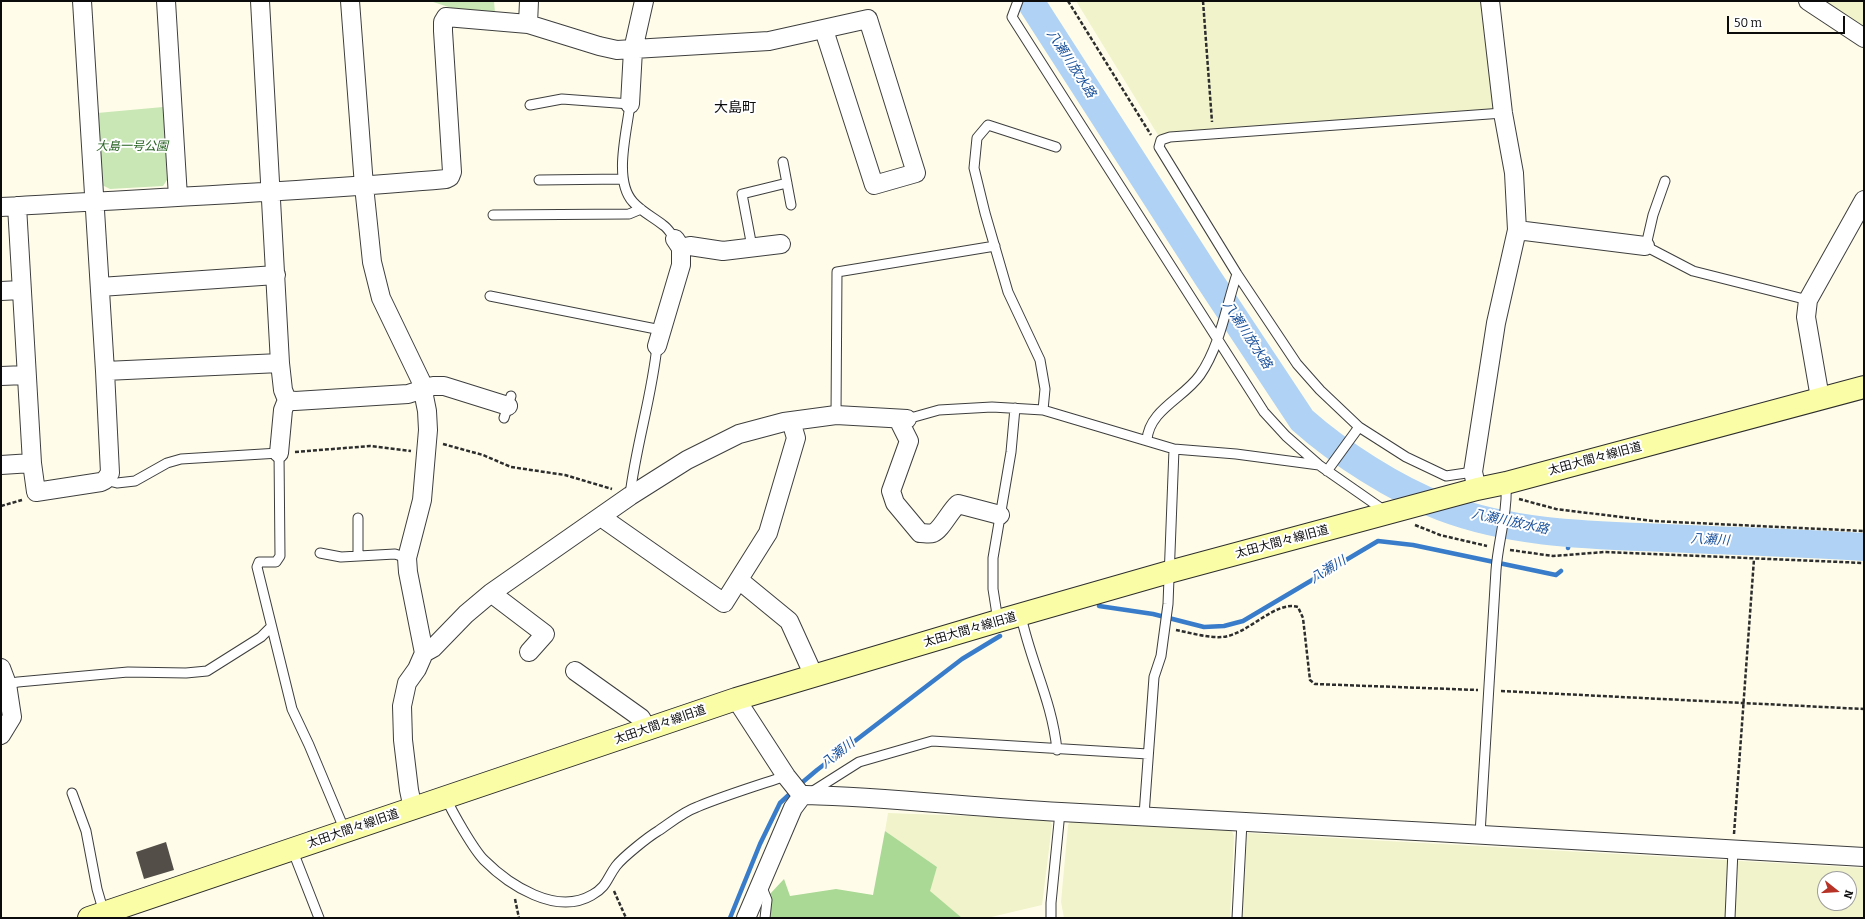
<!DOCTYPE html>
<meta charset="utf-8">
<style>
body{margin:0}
#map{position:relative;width:1865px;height:919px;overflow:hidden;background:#fffdea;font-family:Bitter,serif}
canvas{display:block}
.frame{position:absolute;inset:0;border:2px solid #0b0b0b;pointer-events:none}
.north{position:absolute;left:1817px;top:871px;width:40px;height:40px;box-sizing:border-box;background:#fff;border:1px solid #9d9d9d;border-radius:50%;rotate:107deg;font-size:11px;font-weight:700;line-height:16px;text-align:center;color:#0b0b0b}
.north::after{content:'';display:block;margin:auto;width:14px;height:18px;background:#b83327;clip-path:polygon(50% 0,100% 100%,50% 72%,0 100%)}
.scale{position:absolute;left:1727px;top:16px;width:118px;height:18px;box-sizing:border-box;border:2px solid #0b0b0b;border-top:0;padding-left:5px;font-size:12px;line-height:14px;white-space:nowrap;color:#0b0b0b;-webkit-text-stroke:3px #fff;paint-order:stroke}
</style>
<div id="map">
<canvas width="1865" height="919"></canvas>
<div class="frame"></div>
<div class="north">N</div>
<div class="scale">50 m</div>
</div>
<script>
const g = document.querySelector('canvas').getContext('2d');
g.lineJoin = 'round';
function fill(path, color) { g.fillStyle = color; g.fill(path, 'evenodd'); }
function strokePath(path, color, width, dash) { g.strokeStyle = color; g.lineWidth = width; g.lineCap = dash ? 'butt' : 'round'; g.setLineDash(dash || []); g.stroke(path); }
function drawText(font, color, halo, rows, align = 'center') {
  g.font = font + ' Bitter,"Noto Sans JP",serif'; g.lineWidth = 4; g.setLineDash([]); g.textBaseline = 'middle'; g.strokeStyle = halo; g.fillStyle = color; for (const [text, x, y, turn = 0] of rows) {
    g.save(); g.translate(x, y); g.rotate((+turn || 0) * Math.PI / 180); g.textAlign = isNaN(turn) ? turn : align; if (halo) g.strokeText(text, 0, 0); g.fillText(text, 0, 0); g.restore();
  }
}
fill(new Path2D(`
 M1076,1H1483L1495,114L1161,140Z
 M1825,1H1864V27Z
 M888,813L1049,819L1052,825L1042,905L987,918H962L929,891L937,867L885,831Z
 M1071,820L1231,829L1234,836L1230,918H1064L1061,902L1068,825Z
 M1247,833L1864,868V918H1242ZM1825,879H1849V903H1825Z`), '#f1f3cb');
fill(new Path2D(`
 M430,1H494L495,13L461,11Z
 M163,107L167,180L163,186L110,189L100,184L97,113Z`), '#c9e7b5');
fill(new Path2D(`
 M885,831L937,867L930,891L962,918H770L769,895L784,879L790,896L836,889L873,895Z`), '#aad895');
strokePath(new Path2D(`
 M1568,548L1571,534
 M1099,606L1153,614L1204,627L1224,626L1243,621L1378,541L1413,545L1556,575L1561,571
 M798,786L817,770L962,659L1000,636
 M730,918L760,844L780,803L793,791`), '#397dca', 4.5);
strokePath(new Path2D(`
 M1030,1L1208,278L1302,420C1339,453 1395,489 1442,507C1513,534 1590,535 1665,538C1731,541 1798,543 1864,547`), '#b0d2f4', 28);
fill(new Path2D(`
 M166,842L174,870L144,879L136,852Z`), '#544e48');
const lane = new Path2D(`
 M1018,1L1012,17L1264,412L1286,436L1319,465L1385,511
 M530,105L562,99L630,104C627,132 613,180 633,202C642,212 653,217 663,225C668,228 671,234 675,239
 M783,162L791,205
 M539,180L623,179
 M1665,181L1653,215L1647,241L1645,246L1693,271L1808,300
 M493,215L629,214L641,209
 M752,247L742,194L787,183
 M490,296L661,330
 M1043,410L1045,389L1040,360L1008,292L985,213L974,168L977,138L988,125L1056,147
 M836,415L837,272L995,246
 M504,418L511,396
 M907,419L939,410L992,407L1043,410L1174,449L1236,454L1319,465
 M1147,440C1149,410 1184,398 1200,375C1220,346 1226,307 1237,274
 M1327,471L1359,427
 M1473,472L1446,476L1406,457L1359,427L1320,390L1297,364L1237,274L1159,147L1161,140L1170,137L1503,113
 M105,480L117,483L135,481L167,463L181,459L279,453L280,556L276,562H259L257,567L292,709L309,745L345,831
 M630,495C636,445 652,396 657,346
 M320,553L341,557L395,554L407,558
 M358,556V518
 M1021,616C1031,663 1052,701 1057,750
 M998,621L993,589V558L1011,452L1015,408
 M7,684L18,682L128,672L186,673L207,671L261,637L271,627
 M72,793L86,831L97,889L104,913
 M810,793L859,762L932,741L1148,754
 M446,798C452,812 474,850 484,860C509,885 556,916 592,895C607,887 607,878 616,866C623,857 648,837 658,831C670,823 683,812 697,807C726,795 756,786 786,776
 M1144,815L1154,677L1161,656L1168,604L1174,449
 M1480,834L1496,570C1498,541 1508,512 1506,483
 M292,849L319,918
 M761,885L767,900L765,918
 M1051,918V903L1060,812
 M1237,918L1242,822
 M1730,918L1733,850`);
const street = new Path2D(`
 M166,1L178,197
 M260,1L280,363L283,390L287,400L283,410L279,453
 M350,1L364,186L372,262L381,298L421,381L427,411L428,430L422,500L407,558L408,572L424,653L417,669L407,683L402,706L403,740L409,790L413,809
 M1808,1L1864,38
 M528,24L529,1
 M630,104L633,50L644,1
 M17,206L32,463L36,492L101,482L105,480L110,473L105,371L82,1
 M1,207C149,198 298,192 446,179L450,177L452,172L443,31V22L446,17L528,24L599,46L617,50L769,41L868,19L916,173L874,185L824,30
 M1517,230L1645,246
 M681,248L690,246L723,251L781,244
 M100,287L276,275
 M1,291L21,290
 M657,346L681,265V248L675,239
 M105,371L280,363
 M1,376L26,375
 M1820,398L1806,317L1808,300L1864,200
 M287,400L295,401L408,394L433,386H444L508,406
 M898,419L909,441L891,491L895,503L920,533C924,533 930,534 933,533C941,530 950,511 958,504L1000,515
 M1,465L32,463
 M1477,489L1473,472L1496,323L1517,230L1514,173L1503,113L1490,1
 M601,517L724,603L768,533L796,438L791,421
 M739,580L789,621L814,676
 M491,593L545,634L529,652
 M424,653L433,648L466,614L491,593L630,496L687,460L739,434L784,422L836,415L907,419
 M1,668L7,684L12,717L1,735
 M575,671L641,718L648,730
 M736,699L786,776L802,796
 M746,918L793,808L802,796L806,795C891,797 976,808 1061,812C1329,825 1596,842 1864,857`);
const secondary = new Path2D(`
 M89,918L736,699L998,621L1169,572L1477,489L1506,483L1864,387`);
strokePath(lane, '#3e3e3e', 11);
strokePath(street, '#3e3e3e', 20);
strokePath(secondary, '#2d2d2d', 24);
strokePath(new Path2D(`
 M1068,1L1151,135
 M1203,1L1212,122
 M443,444L483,455L511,467L565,475L612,489
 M295,452L370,446L411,451
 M1519,499L1556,509L1653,521L1864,531
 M1,506L22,500
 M1415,525L1440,535L1487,546
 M1510,550L1553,556L1605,552L1864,563
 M1176,630C1191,633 1208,638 1222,637C1248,635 1275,600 1298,607L1303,618L1310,680L1315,684L1478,690
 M1501,691L1864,709
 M1734,834L1754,559
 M614,891L626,918
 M515,899L519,918`), '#2d2d2d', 2.5, [4, 2]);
strokePath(lane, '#fff', 9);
strokePath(street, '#fff', 18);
strokePath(secondary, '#fbfda6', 22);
drawText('italic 12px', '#23611e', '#fff', [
 ["大島一号公園",132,147]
]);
drawText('12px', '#0b0b0b', '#fff', [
 ["太田大間々線旧道",1595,459,-15],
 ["太田大間々線旧道",1282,542,-15],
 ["太田大間々線旧道",970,630,-16],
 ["太田大間々線旧道",660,725,-19],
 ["太田大間々線旧道",353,829,-19]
]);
drawText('italic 13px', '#18509a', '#fff', [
 ["八瀬川放水路",1071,64,57],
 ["八瀬川放水路",1247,335,57],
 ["八瀬川放水路",1510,522,12],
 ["八瀬川",1710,540,3],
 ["八瀬川",1328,570,-31],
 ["八瀬川",838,754,-38]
]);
drawText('14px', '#0b0b0b', '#fff', [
 ["大島町",735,108]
]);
</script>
